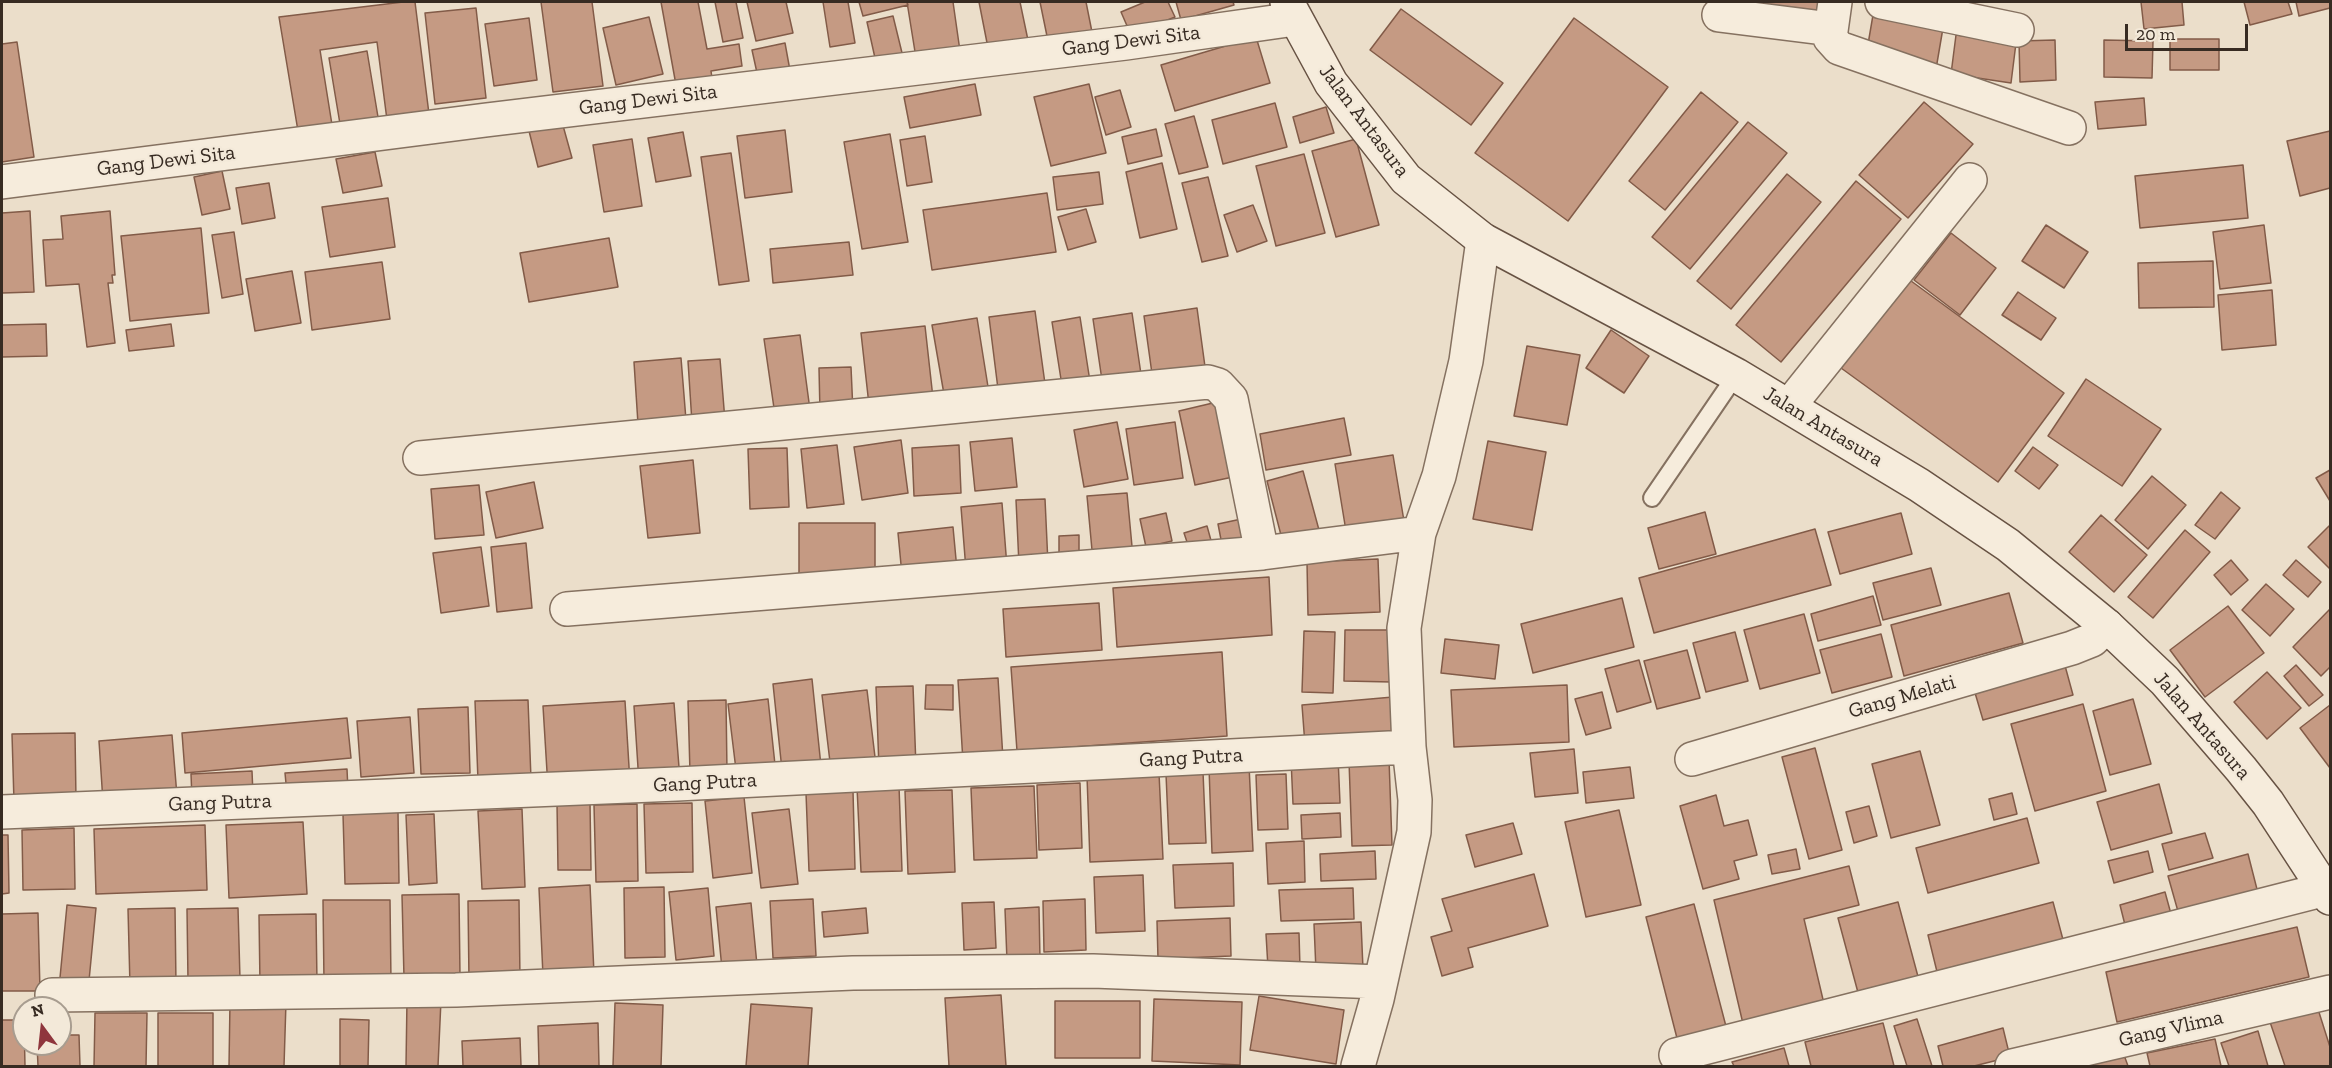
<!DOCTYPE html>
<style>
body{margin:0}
#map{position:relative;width:2332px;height:1068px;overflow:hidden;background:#ebdeca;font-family:"Zilla Slab",serif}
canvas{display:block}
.frame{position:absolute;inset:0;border:3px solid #372b22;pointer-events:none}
.north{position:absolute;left:12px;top:996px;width:60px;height:60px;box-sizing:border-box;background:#f3e9d9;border:2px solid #a89d90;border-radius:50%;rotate:345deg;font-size:16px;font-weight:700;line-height:24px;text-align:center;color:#372b22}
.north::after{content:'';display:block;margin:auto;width:21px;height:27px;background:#8f363d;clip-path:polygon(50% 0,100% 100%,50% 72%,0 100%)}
.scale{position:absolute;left:2125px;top:24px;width:123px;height:27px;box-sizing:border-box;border:3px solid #372b22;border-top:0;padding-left:8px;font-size:18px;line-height:21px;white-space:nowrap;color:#372b22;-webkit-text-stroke:4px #f3e9d9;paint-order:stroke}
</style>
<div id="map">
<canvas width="2332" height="1068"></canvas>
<div class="frame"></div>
<div class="north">N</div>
<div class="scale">20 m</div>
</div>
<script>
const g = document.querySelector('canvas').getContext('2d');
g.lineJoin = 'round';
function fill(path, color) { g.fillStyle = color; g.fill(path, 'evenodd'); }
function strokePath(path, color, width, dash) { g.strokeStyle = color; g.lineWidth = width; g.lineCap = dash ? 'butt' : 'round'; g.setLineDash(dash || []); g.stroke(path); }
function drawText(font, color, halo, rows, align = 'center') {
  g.font = font + ' "Zilla Slab",serif'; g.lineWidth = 4.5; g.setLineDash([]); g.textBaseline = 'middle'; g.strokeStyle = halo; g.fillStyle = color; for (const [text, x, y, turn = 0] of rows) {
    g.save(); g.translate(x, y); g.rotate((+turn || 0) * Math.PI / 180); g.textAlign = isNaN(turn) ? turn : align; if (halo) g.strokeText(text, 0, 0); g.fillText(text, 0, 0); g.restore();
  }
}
const building = new Path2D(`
 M403,2H415L429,114L387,120L377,42L320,50L333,131L299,137L279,17Z
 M541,2H592L603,86L553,92Z
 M661,2H698L707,49L739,44L742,66L711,71L712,78L676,85Z
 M715,2H736L743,38L723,42Z
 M747,2H786L793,33L756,41Z
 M823,2H848L855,43L830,47Z
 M859,2H907L908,5L863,16Z
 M907,2H953L960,51L916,58Z
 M979,2H1020L1029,45L989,53Z
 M1040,2H1086L1092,32L1048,41Z
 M1145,2H1168L1175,17L1131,35L1121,12Z
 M1176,2H1233L1234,5L1181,20Z
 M1716,2H1832L1830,18Z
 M2141,2H2182L2184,25L2144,29Z
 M2244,2H2288L2292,14L2250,25Z
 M2296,2H2330V8L2299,16Z
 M476,8L486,98L435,104L425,13Z
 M1401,9L1503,83L1471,125L1370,50Z
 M1873,15L1943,28L1936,69L1866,56Z
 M893,16L904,61L877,67L867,22Z
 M649,17L663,74L616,85L603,28Z
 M529,18L537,80L494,86L485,24Z
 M1574,18L1668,87L1568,221L1475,153Z
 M1956,35L2016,43L2011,83L1951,74Z
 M1256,37L1270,83L1175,111L1161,65Z
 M2170,39H2219V70H2170Z
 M2055,40L2056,80L2020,82L2019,41Z
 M2104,40L2153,41L2152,78L2104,77Z
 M17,42L34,157L2,162V44Z
 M785,43L791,76L759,82L752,50Z
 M367,51L379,123L341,130L329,58Z
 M975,84L981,115L910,128L904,97Z
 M1089,84L1106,153L1051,166L1034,97Z
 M1120,90L1131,127L1106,135L1095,97Z
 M1701,92L1738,122L1665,210L1629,181Z
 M2144,98L2146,125L2098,129L2095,102Z
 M1924,102L1973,144L1908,218L1859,175Z
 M1275,103L1287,147L1223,164L1212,120Z
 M1326,107L1334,133L1300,143L1293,117Z
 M1194,116L1208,167L1179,174L1165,124Z
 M562,122L572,158L538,167L529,131Z
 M1748,122L1787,153L1690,269L1652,237Z
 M1156,129L1162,156L1128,164L1122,137Z
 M785,130L792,192L745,198L737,136Z
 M2330,131V188L2300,196L2287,141Z
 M683,132L691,176L656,182L648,138Z
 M890,134L908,242L862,249L844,142Z
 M925,136L932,182L907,186L900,140Z
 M632,139L642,206L604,212L593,145Z
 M1356,139L1379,225L1336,237L1312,151Z
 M375,152L382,186L343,193L336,159Z
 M731,153L749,281L719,285L701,157Z
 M1304,154L1325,233L1276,246L1256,166Z
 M1162,163L1177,229L1140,238L1126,172Z
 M2243,165L2248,218L2140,228L2135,176Z
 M222,171L230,209L202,215L194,177Z
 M1099,172L1103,204L1057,210L1053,177Z
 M1787,174L1821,202L1731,309L1697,281Z
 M1208,177L1228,256L1202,262L1182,183Z
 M1856,181L1901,219L1781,362L1736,325Z
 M269,183L275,218L242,224L236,188Z
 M1047,193L1056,252L932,270L923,210Z
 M388,198L395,247L330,257L322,207Z
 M1253,205L1267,241L1237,252L1224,215Z
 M1086,209L1096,242L1068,250L1058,217Z
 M30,211L34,292L2,293V213Z
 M110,211L115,275H112L113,283H108L115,343L87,347L79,284L46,286L43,240L63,239L61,216Z
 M2046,225L2088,252L2064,288L2022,261Z
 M2264,225L2271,283L2220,289L2213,232Z
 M201,228L209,313L130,321L121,236Z
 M234,232L243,294L222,298L212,235Z
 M1951,233L1996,268L1960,315L1914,280Z
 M609,238L618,287L529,302L520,253Z
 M849,242L853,275L773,283L770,249Z
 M2213,261L2214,307L2139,308L2138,263Z
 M382,262L390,319L312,330L305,272Z
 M292,271L301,323L255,331L246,279Z
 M1907,278L2064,393L1998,482L1841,368Z
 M2272,290L2276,345L2222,350L2218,295Z
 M2018,292L2056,318L2041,340L2002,315Z
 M1197,308L1206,374L1153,381L1144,316Z
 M1035,311L1046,391L999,397L989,317Z
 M1132,313L1142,381L1103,387L1093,319Z
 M1080,317L1091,388L1063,392L1052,322Z
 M977,318L989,393L945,400L932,325Z
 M46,324L47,356L2,357V325Z
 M171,324L174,346L129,351L126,330Z
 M925,326L933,398L869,405L861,333Z
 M1611,330L1649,356L1624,393L1586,368Z
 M800,335L810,410L775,415L764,339Z
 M1527,346L1580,355L1567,425L1514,416Z
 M681,358L686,420L638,424L634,362Z
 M720,359L725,421L692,423L688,361Z
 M851,367L853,412L820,413L819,368Z
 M2086,379L2161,429L2122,486L2048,436Z
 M1217,402L1233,477L1195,485L1179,411Z
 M1344,418L1351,455L1266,470L1260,434Z
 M1117,422L1128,479L1084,487L1074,430Z
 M1175,422L1183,478L1134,485L1126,429Z
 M1012,438L1017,487L975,491L970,442Z
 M901,440L908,493L862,500L854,447Z
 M1488,441L1546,452L1532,530L1473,519Z
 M837,445L844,504L807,508L801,449Z
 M959,445L961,493L914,496L912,448Z
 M2033,447L2058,465L2039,489L2015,471Z
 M787,448L789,507L750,509L748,449Z
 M1393,455L1404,521L1346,531L1335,464Z
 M693,460L700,533L648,538L640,466Z
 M2330,470V501L2316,478Z
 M1303,471L1319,530L1282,539L1267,481Z
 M2152,476L2186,505L2148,549L2115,520Z
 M534,482L543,528L496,538L486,492Z
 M479,485L484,535L435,539L431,489Z
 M2221,492L2240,508L2215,539L2195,525Z
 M1127,493L1133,557L1093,561L1087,496Z
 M1045,499L1048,564L1019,565L1016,500Z
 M1002,503L1007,567L966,570L961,507Z
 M1705,512L1716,554L1659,569L1648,528Z
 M1166,513L1172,541L1146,547L1140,519Z
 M1901,513L1912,554L1840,574L1828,532Z
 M2101,515L2147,555L2114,592L2069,552Z
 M1246,518L1251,544L1223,550L1218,524Z
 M799,523H875V576H799Z
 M1207,526L1212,544L1190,551L1184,533Z
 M2329,526L2330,528V569L2308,547Z
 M953,527L957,570L902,575L898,533Z
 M1815,529L1831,585L1654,633L1639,578Z
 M2185,530L2210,552L2153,618L2128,597Z
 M1079,535V561H1059V536Z
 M526,543L532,608L497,612L491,547Z
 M481,547L489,606L441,613L433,553Z
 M1378,559L1380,612L1308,615L1307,562Z
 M2231,560L2248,580L2231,595L2214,575Z
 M2296,560L2321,582L2308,597L2283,575Z
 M1931,568L1941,605L1883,620L1873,583Z
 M1269,577L1272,635L1117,647L1113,588Z
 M2266,584L2294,609L2270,636L2242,610Z
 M2009,593L2023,643L1904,676L1891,625Z
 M1873,596L1881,625L1818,641L1811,614Z
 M1622,598L1634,647L1533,673L1521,624Z
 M1099,603L1102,650L1006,657L1003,609Z
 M2228,606L2264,653L2205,697L2170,650Z
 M2330,609V667L2321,676L2293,647Z
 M1804,614L1820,673L1760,689L1744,630Z
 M1345,630H1394L1392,682L1344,681Z
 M1304,631L1335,632L1333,693L1302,692Z
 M1735,632L1748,681L1706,692L1693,643Z
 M1881,634L1892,677L1832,693L1820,650Z
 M1445,639L1499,645L1495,679L1441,673Z
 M1687,650L1700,698L1657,709L1644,661Z
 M1222,652L1227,736L1017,751L1011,667Z
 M1639,660L1651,702L1617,712L1605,669Z
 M2064,662L2073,695L1983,720L1973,686Z
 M2296,665L2323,695L2309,706L2284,676Z
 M2267,672L2301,708L2267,739L2234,702Z
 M998,678L1003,759L963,762L958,680Z
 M812,679L821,766L782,770L773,684Z
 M926,685H953V710L925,709Z
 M1567,685L1569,742L1454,747L1451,690Z
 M913,686L916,767L879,768L876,687Z
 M867,690L875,757L830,762L822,695Z
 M1602,692L1611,728L1586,735L1575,699Z
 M1393,697L1396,737L1305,745L1302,705Z
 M768,699L776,774L737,778L728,704Z
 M2133,699L2151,764L2110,775L2093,711Z
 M528,700L531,779L478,781L475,701Z
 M726,700L727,772L690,773L688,701Z
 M625,701L630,783L548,788L543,706Z
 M674,703L680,780L639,783L634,706Z
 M2083,704L2106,791L2035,811L2011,724Z
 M2330,705V768L2300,728Z
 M468,707L470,773L421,774L418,709Z
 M410,717L414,773L361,777L357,721Z
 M347,718L351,758L185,773L182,733Z
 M75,733L76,800L14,802L12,734Z
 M172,735L177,796L103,802L99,741Z
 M1815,748L1842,850L1809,859L1782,757Z
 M1574,749L1578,793L1535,797L1530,753Z
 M1920,751L1940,825L1891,838L1872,764Z
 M1338,757L1340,803L1293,804L1291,759Z
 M1389,759L1392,845L1352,846L1349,761Z
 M1249,765L1253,851L1212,853L1209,767Z
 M1630,767L1634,798L1586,803L1583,772Z
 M347,769L348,791L287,794L285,773Z
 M252,771L253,795L192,799L191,774Z
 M1203,772L1206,843L1169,844L1166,774Z
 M1159,773L1163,859L1090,862L1087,776Z
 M1286,774L1288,829L1258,830L1256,775Z
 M1080,783L1082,848L1039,850L1037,785Z
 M2159,784L2172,833L2111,850L2097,802Z
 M899,786L902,871L861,872L857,787Z
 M1034,786L1037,858L974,860L971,788Z
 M952,790L955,872L908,874L905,791Z
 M853,791L855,869L809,871L806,793Z
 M2012,793L2017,814L1994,820L1989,799Z
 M1716,795L1724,826L1748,820L1757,855L1734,861L1739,879L1703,889L1680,806Z
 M744,797L752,873L713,878L705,801Z
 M590,802L591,870H558L557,803Z
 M692,803L693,872L646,873L644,804Z
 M637,804L638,881L596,882L594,805Z
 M1869,806L1877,836L1854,843L1846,812Z
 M522,809L525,887L482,889L478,811Z
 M789,809L798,884L761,888L752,813Z
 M1619,810L1641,905L1586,917L1565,822Z
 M398,812L399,883L345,884L343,814Z
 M1340,813L1341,837L1302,839L1301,815Z
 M434,814L437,883L409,885L406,815Z
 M2027,818L2039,863L1928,893L1916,848Z
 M303,822L307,894L229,898L226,825Z
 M1513,823L1522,854L1475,867L1466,835Z
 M205,825L207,890L96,894L94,829Z
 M74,828L75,889L23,890L22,830Z
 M2205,833L2213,858L2169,870L2162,844Z
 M2,835H8L9,893L2,894Z
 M1304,841L1305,882L1268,884L1266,843Z
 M1796,849L1800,869L1772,874L1768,855Z
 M1375,851L1376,879L1321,881L1320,854Z
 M2148,851L2153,872L2114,883L2108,861Z
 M2248,854L2260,901L2181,922L2168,876Z
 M1233,863L1234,906L1175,908L1173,865Z
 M1849,866L1859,905L1804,919L1825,1008L1744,1028L1714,900Z
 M1534,874L1548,926L1468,948L1473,967L1442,976L1431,937L1452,931L1442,899Z
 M1143,875L1145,931L1096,933L1094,877Z
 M590,885L594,974L543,976L539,888Z
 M664,887L665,957L625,958L624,888Z
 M708,888L714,956L676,960L669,892Z
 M1353,888L1354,919L1281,921L1279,890Z
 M2165,892L2174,925L2128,937L2120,905Z
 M459,894L460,977L404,978L402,895Z
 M813,899L816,956L773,958L770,901Z
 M1085,899L1086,950L1044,952L1043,901Z
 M323,900H390L391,982L324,983Z
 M519,900L520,980L469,981L468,901Z
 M994,902L996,948L964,950L962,903Z
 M1898,902L1920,984L1860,1000L1838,918Z
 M2053,902L2066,951L1940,984L1928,935Z
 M751,903L757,965L722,969L716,907Z
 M1694,904L1728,1034L1679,1046L1646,917Z
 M67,905L96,908L88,991L59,988Z
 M1039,907L1040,960L1007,961L1005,909Z
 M175,908L176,985L130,986L128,909Z
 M238,908L240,979L188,981L187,909Z
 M866,908L868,933L824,937L822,912Z
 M38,913L40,991H2V914Z
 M316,914L317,983L260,985L259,915Z
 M1230,918L1231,956L1158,959L1157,921Z
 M1361,922L1363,969L1316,971L1314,924Z
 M2297,927L2309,977L2117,1022L2106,972Z
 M1299,933L1300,968H1268L1266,934Z
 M1001,995L1006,1066H949L945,998Z
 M1259,996L1344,1010L1336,1064L1250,1050Z
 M407,999L441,1000L438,1066H406Z
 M1154,999L1242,1002L1240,1065L1152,1061Z
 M1055,1001H1140V1058H1055Z
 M230,1002H286L284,1066H229Z
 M615,1003L663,1005L661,1066H613Z
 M751,1004L812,1008L808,1066H746Z
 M2317,1006L2330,1047V1066H2285L2270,1022Z
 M95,1013H147L146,1066H94Z
 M158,1013H213V1066H158Z
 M340,1019L369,1020L368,1066H340Z
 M1917,1019L1932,1066H1907L1894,1026Z
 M2,1020H24L25,1066H2Z
 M598,1023L599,1066H539L538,1026Z
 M1883,1023L1894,1066H1811L1805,1042Z
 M2003,1028L2010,1057L1974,1066H1943L1938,1046Z
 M2258,1031L2268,1066H2229L2221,1043Z
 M60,1035H79L80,1066H38L37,1044H60Z
 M520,1038L521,1066H463L462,1041Z
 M2215,1039L2221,1066H2150L2147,1053Z
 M1784,1048L1789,1066H1734L1732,1062Z
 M2124,1055L2128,1066H2087Z`);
fill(building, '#c59a83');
strokePath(building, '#825b48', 1.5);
const lane = new Path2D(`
 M1652,498L1736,375`);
const street = new Path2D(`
 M1835,2L1830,38L1839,48L2069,128
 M1882,2L2017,30
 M1719,15L1831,29
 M2,182L486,120L1126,43L1295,19
 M1789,406L1970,180
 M420,458L1208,382L1218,385L1231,399L1262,553
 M567,609L1262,553L1419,533
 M1692,759L2072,648L2092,640L2107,626
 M2,812L677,784L1409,747
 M52,995L456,990L853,973L1093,971L1380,982
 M1676,1055L2330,888
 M1358,1066L1377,999L1414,832L1415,800L1409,747L1404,628L1419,533L1439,476L1466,361L1483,240
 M2012,1066L2330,992`);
const secondary = new Path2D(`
 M1287,2L1331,83L1406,179L1483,240L1736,375L1919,485L2008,545L2107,626L2165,681L2241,769L2268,803L2330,898`);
strokePath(lane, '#857160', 20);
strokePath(street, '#857160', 36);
strokePath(secondary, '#675243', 36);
strokePath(lane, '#f6ecdc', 16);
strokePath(street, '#f6ecdc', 33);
strokePath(secondary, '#f6ecdc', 33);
drawText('21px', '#372b22', '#f3e9d9', [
 ["Gang Dewi Sita",1131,41,-7],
 ["Gang Dewi Sita",648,100,-7],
 ["Jalan Antasura",1364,121,53],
 ["Gang Dewi Sita",166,161,-7],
 ["Jalan Antasura",1823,427,31],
 ["Gang Melati",1902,697,-16],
 ["Jalan Antasura",2202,726,49],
 ["Gang Putra",1191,758,-3],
 ["Gang Putra",705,783,-3],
 ["Gang Putra",220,803,-2],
 ["Gang Vlima",2171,1029,-13]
]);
</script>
